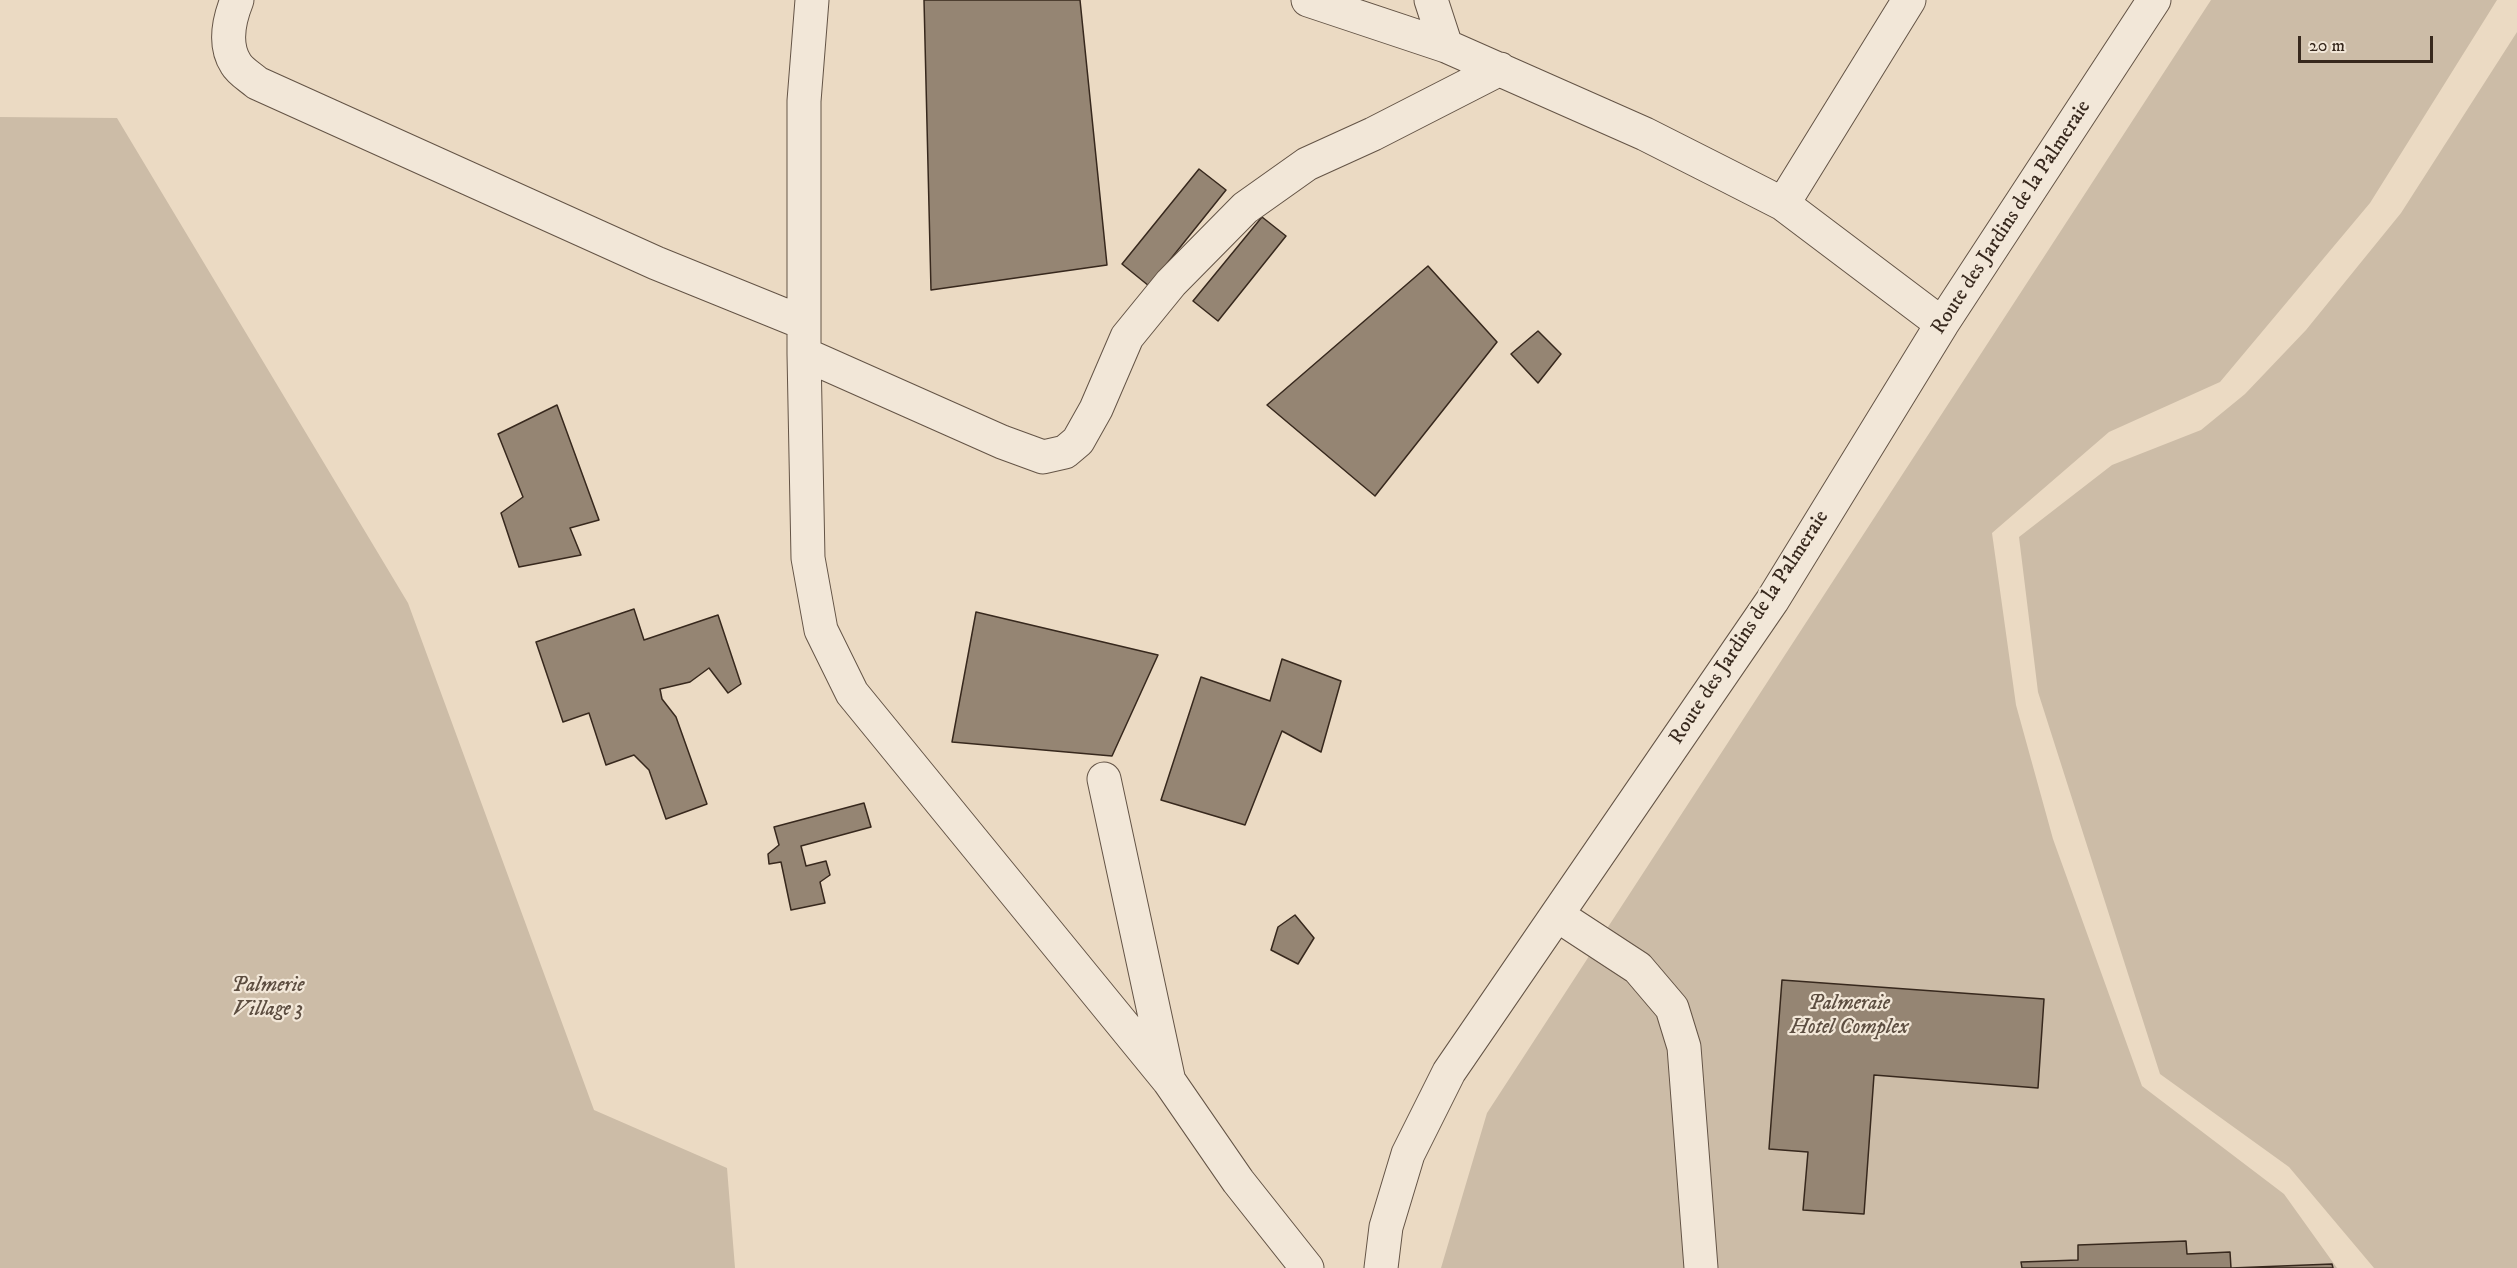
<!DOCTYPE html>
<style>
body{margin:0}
#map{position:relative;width:2517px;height:1268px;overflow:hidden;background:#ebdac3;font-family:"IM FELL DW Pica",serif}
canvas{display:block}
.scale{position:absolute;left:2298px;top:36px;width:135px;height:27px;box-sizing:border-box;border:3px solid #37281d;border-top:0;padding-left:8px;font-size:18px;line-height:21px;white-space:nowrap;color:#37281d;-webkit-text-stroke:4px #f2e7d8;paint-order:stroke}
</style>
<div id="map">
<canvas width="2517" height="1268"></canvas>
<div class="scale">20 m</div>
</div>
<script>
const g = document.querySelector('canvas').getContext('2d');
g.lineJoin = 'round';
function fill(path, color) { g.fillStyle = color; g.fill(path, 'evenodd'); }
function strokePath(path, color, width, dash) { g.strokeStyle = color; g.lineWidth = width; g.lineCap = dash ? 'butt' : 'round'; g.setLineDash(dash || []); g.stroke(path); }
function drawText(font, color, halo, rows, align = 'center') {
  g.font = font + ' "IM FELL DW Pica",serif'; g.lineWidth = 4.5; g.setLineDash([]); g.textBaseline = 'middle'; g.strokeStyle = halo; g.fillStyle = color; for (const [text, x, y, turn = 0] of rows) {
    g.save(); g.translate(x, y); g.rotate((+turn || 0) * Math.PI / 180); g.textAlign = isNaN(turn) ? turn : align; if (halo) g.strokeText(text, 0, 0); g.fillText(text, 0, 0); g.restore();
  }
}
fill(new Path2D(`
 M2211,0H2497L2370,203L2220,382L2109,432L1992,533L2016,705L2053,839L2142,1086L2284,1194L2337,1268H1441L1487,1113Z
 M2517,32V1268H2374L2289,1167L2160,1074L2038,692L2019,537L2112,465L2201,430L2245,394L2306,330L2401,213Z
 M0,117L117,118L408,603L594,1110L727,1168L735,1268H0Z`), '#ccbca7');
const building = new Path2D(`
 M924,0H1080L1107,265L931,290Z
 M1199,169L1226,190L1149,286L1122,264Z
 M1262,217L1286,236L1218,321L1193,301Z
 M1428,266L1497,342L1375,496L1267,405Z
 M1538,331L1561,354L1538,383L1511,354Z
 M557,405L599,520L570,528L581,555L519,567L501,513L523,497L498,434Z
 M634,609L644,640L718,615L741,684L728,693L709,668L690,682L660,689L662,699L676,717L707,804L666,819L649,770L634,755L606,765L589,713L563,722L536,642Z
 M976,612L1158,655L1112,756L952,742Z
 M1282,659L1341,681L1321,752L1282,731L1245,825L1161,800L1201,677L1270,701Z
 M864,803L871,827L801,846L806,866L826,861L830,875L820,882L825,903L791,910L781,862L769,864L768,854L779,845L774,827Z
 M1295,915L1314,938L1298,964L1271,950L1278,927Z
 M1782,980L2044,999L2038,1088L1874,1075L1864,1214L1803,1210L1808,1152L1769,1149Z
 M2186,1241L2187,1254L2230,1252L2231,1268L2332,1264L2333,1268H2022L2021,1262L2078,1260V1245Z`);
fill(building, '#958573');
strokePath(building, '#37281d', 1.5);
const minor = new Path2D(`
 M237,0C229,20 223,44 236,64C240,71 250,77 257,83L656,263L804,323
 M812,0L804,101V354L808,558L821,630L852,693L1169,1081L1238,1181L1307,1268
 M1308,0L1446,46L1645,134L1730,177L1783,204L1942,324
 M1431,0L1446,46
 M1783,204L1909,0
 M804,354L1002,442L1043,457L1065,452L1078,441L1096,409L1127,337L1171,283L1245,208L1307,164L1373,134L1500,69
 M1104,779L1168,1077
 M1557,915L1638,968L1672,1008L1684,1047L1701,1268
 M1381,1268L1386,1227L1408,1154L1449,1072L1772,601L1942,324L2154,0`);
strokePath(minor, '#645446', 35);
strokePath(minor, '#f2e7d8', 33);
drawText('21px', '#37281d', '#f2e7d8', [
 ["Route des Jardins de la Palmeraie",2012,218,-57],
 ["Route des Jardins de la Palmeraie",1750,628,-57]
]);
drawText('italic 21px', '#5c4d40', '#f2e7d8', [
 ["Palmerie",268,987],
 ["Village 3",268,1011],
 ["Palmeraie",1849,1005],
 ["Hotel Complex",1849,1029]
]);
</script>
